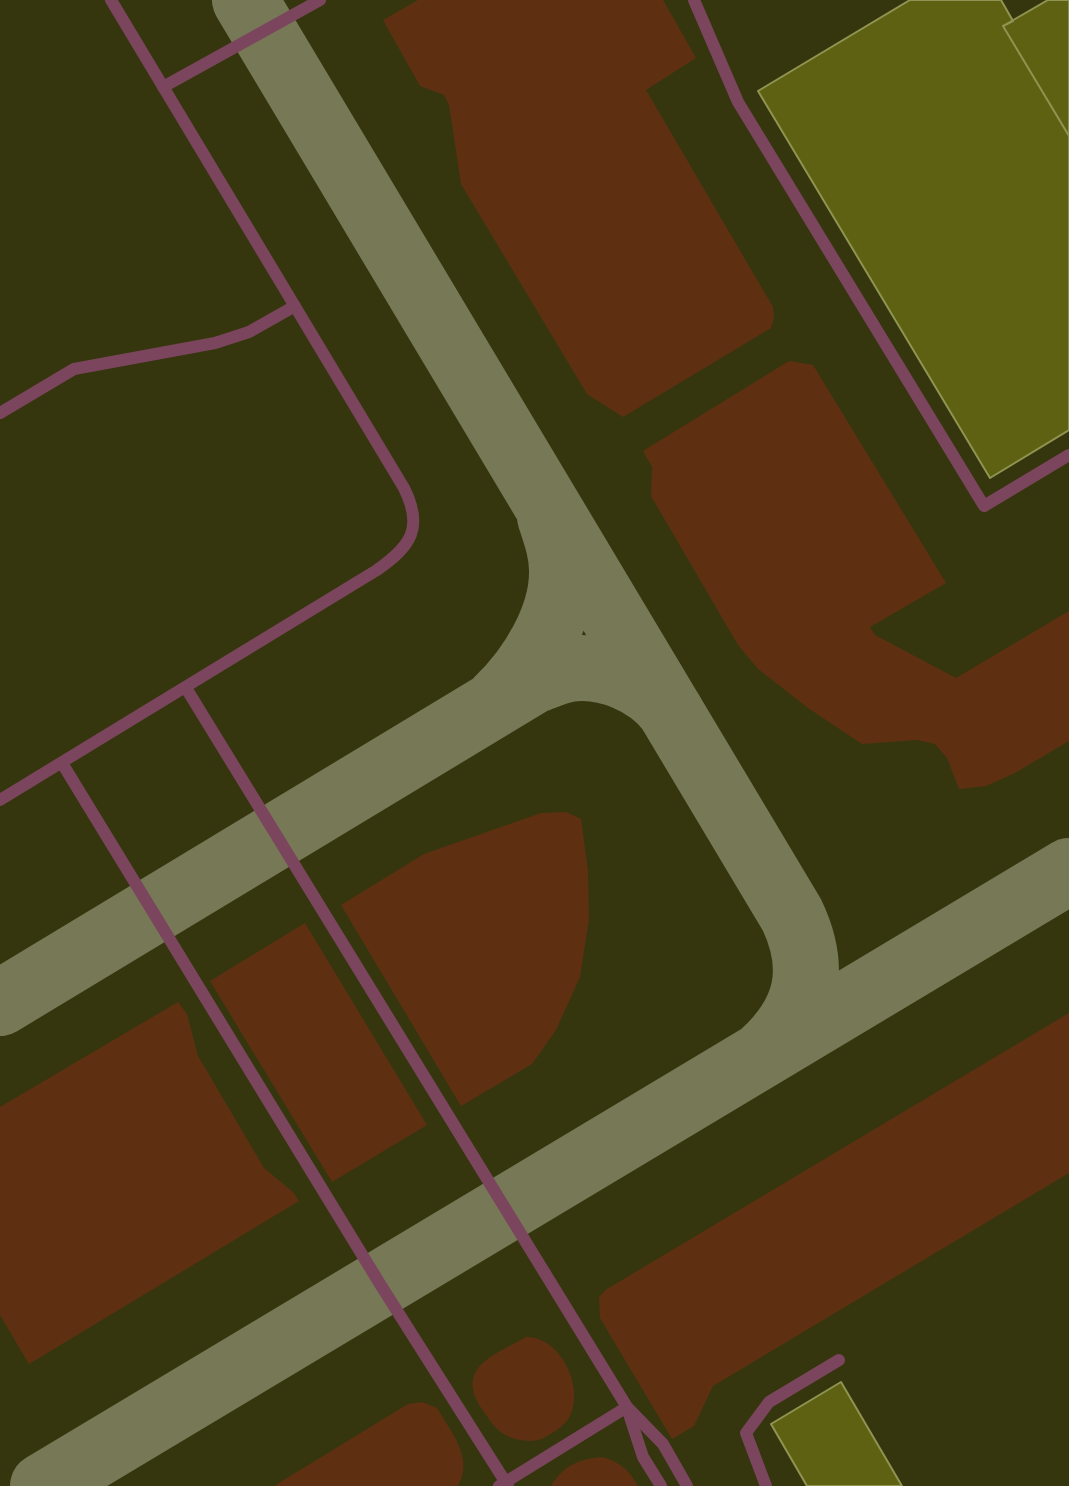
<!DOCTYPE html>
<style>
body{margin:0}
canvas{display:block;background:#2b2c09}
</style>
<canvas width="1069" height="1486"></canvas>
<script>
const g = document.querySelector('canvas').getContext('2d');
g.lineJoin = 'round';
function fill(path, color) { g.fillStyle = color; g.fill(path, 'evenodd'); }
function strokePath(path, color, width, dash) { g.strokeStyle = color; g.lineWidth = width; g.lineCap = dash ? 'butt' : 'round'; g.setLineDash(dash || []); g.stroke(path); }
fill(new Path2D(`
 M0,0H1069V1486H0Z`), '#35360e');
fill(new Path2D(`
 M418,0H663L696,58L646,90L773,307L774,318L771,328L623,417L587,394L461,184L449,105L444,95L420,86L383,20Z
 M789,361L813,365L946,583L870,627L875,635L956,678L1069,611V741L1015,773L986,786L959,789L947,758L935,744L917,740L862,744L808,708L758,669L738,645L651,496L652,467L643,451Z
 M566,812L581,819L588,871L589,919L580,977L556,1030L532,1064L461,1106L341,905L424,854L541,813Z
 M305,923L427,1125L332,1182L210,981Z
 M178,1002L187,1014L198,1056L264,1168L293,1192L299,1201L29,1364L0,1315V1107Z
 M1069,1013V1173L713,1386L694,1426L672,1439L600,1318L599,1297L607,1289Z
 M526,1337C560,1336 586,1388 569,1418C563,1427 553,1433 544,1438C533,1443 518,1441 507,1436C495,1430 490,1420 482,1409C454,1367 495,1355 526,1337Z
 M422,1402L437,1408C451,1432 474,1458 458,1486H274L408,1404Z
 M603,1457C621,1463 629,1470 638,1486H551C564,1465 579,1459 603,1457Z`), '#5e3011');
strokePath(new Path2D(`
 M245,0L792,915C818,970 807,1013 764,1053
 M498,700C531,669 563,617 562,570C562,552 556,535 550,517
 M0,1003L533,681C545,677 557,671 569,669C606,664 649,682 671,712
 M43,1486L1069,871`), '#767856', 66);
const building = new Path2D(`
 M910,0H1001L1013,21L1003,26L1069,136V430L990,478L758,91Z
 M1048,0H1069V136L1003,26Z
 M841,1382L902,1486H807L771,1424Z`);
fill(building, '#5e6111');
strokePath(building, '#909452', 2);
strokePath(new Path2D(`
 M694,0L738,102L984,506L1069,455
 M163,87L320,0
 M0,413L74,369L215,343L249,332L295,306
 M186,688L627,1407L663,1444L687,1486
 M62,763L380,1284L508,1486
 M0,800L377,570C411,546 424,528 404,488L111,0
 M628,1411L643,1457L661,1486
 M499,1486L627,1407
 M766,1486L746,1433L769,1402L839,1360`), '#7c455e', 12);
</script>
